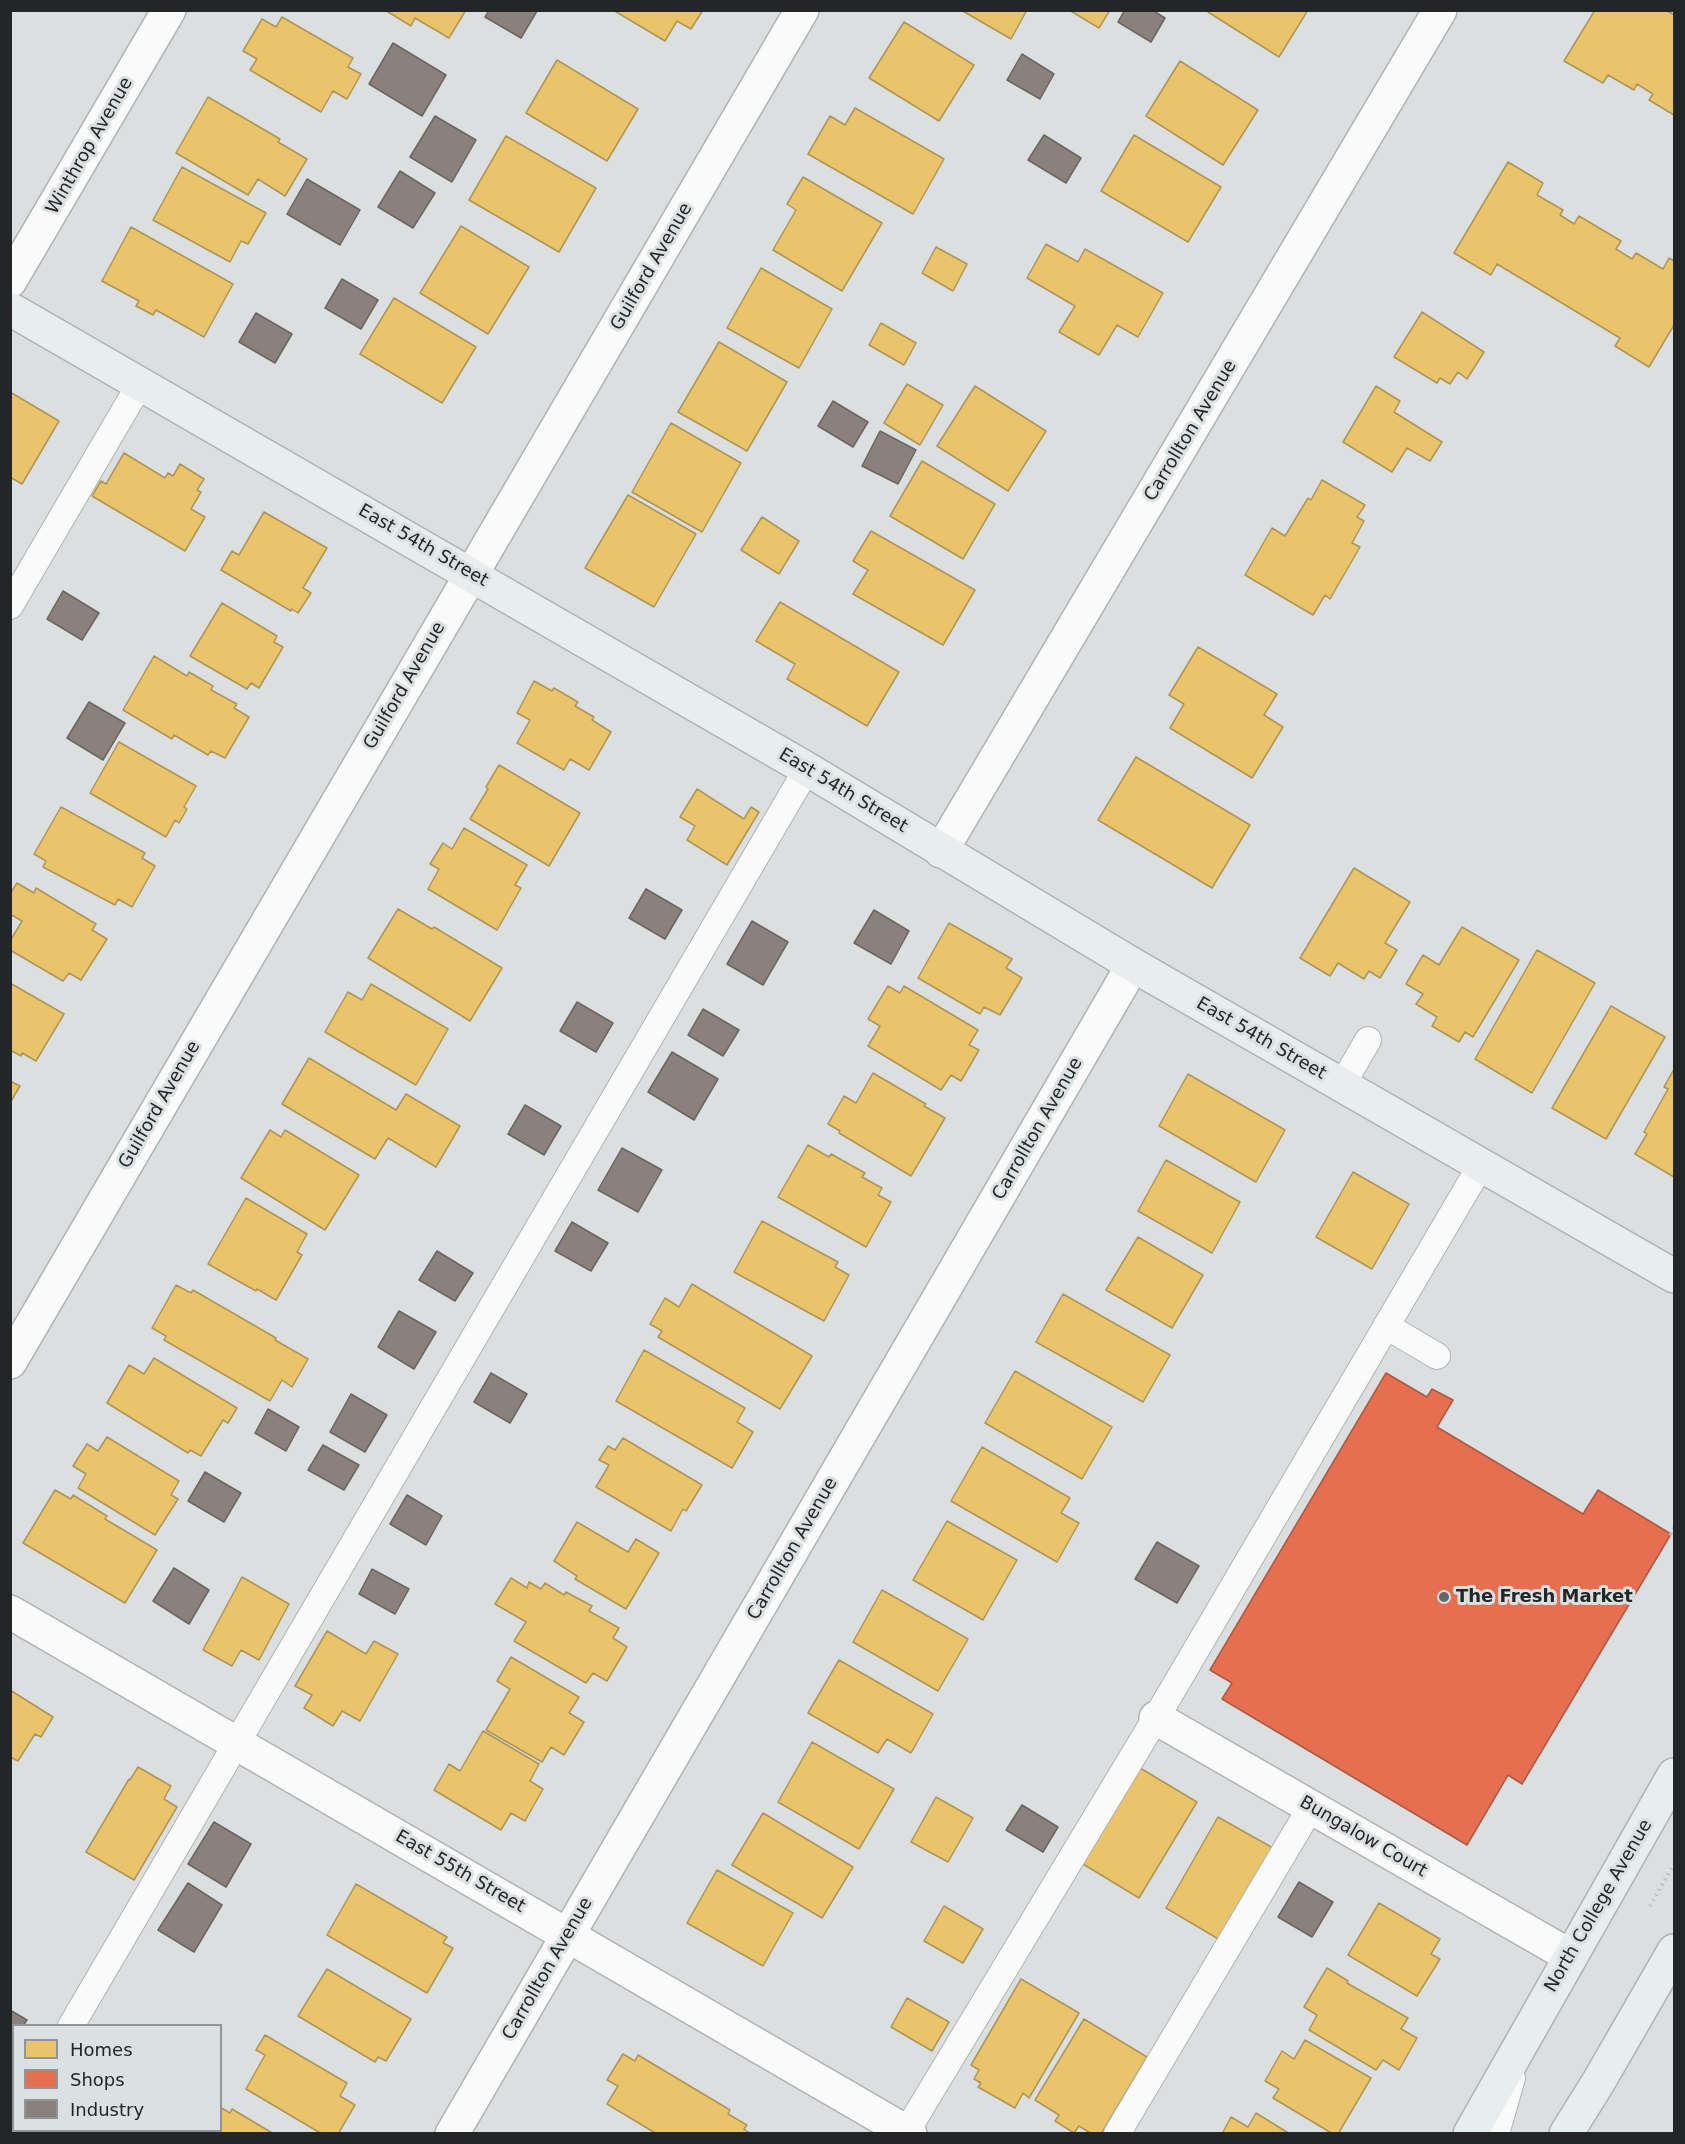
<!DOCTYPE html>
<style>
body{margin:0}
#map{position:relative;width:1685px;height:2144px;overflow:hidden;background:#dcdfdf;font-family:"DejaVu Sans",sans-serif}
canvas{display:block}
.frame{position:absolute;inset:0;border:12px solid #232526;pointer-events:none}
.legend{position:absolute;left:12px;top:2024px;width:210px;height:108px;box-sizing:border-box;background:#dbe0e0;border:2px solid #919596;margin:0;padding:8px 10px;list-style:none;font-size:18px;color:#232526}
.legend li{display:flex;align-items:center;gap:12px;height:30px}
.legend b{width:30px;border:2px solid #919596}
</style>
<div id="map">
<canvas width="1685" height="2144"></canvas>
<div class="frame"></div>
<ul class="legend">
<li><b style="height:16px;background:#e9c46a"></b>Homes</li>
<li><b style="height:16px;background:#e76f51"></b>Shops</li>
<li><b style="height:16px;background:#8a817c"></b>Industry</li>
</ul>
</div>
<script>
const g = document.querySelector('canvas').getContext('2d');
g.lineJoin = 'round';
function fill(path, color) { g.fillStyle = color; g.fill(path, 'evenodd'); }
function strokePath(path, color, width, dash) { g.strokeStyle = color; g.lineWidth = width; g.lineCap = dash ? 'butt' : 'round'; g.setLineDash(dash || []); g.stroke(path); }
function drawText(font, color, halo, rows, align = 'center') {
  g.font = font + ' "DejaVu Sans",sans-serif'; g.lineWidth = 6; g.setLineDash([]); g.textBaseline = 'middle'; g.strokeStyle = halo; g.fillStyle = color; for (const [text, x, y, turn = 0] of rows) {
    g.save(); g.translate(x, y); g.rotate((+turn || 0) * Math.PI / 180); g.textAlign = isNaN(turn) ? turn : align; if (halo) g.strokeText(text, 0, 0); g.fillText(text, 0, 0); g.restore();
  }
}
const homes = new Path2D(`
 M385,10H466L449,38L415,18L411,26Z
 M613,10H703L691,29L677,21L665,41Z
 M961,10H1027L1011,39Z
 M1069,10H1110L1099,28Z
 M1209,10H1308L1279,57L1208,12Z
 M1595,10H1666L1674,15V115L1649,100L1653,94L1637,84L1634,90L1608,75L1603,83L1564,61Z
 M282,17L353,58L348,67L361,74L347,99L333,91L321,112L250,70L257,59L243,51L262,19L276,27Z
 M904,22L974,65L939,121L869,78Z
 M557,60L638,109L607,161L526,113Z
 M1180,61L1258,110L1223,165L1146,116Z
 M208,97L280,139L278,142L307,159L285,196L258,179L248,195L176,153Z
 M855,108L944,159L913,214L808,154L830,116L845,125Z
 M1134,135L1221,187L1188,242L1101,191Z
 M506,136L596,188L559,252L469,200Z
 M1508,162L1543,183L1537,195L1563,210L1560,215L1574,224L1579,216L1621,241L1616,249L1632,259L1636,253L1663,269L1669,258L1674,261V325L1649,367L1615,346L1620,338L1497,264L1491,275L1454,253Z
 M182,167L266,213L248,244L241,241L230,262L153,220Z
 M803,177L882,223L842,291L773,250L796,210L787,204Z
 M461,226L529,267L488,334L420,293Z
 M131,227L233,284L204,337L156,310L153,315L136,306L139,301L102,281Z
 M1046,244L1078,262L1085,249L1163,293L1138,337L1117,325L1099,355L1059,332L1075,306L1027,278Z
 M936,247L967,264L953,291L922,273Z
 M761,268L832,309L799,368L727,328Z
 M394,298L476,347L442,403L360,354Z
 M1422,312L1484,352L1467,379L1458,372L1450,384L1440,378L1437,383L1394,357Z
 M881,323L916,343L904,365L869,345Z
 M719,342L787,382L747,451L678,412Z
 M907,384L943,405L920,445L884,423Z
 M975,386L1046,431L1008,491L937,446Z
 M1376,386L1400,401L1394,412L1442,442L1430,461L1407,448L1392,472L1343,442Z
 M10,392L59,421L22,484L10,477Z
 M671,423L741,463L702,532L632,492Z
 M124,453L165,478L168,473L173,476L180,464L204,479L197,490L201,492L191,509L205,517L185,551L92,496L101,481L106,484Z
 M922,461L995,504L963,559L890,516Z
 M1322,480L1365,505L1357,517L1364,521L1352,543L1360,547L1330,599L1325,595L1313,615L1245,575L1272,528L1285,536L1308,498L1311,500Z
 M628,495L696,534L654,607L585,568Z
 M264,512L327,548L303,588L311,593L298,613L292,609L291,611L221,570L232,551L239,555Z
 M762,517L799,541L779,574L741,550Z
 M871,531L975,590L943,645L853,594L868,570L853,561Z
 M780,602L899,672L867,726L787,679L795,664L756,641Z
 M222,603L277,636L274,642L283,647L259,688L251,683L247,689L190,656Z
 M1198,647L1277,694L1264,715L1283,727L1252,778L1170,728L1184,704L1169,695Z
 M154,656L187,676L189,672L213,686L211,690L237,704L234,708L249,717L225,758L211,751L208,755L174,735L172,739L123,710Z
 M534,681L552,691L554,688L578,702L575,706L594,717L592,720L611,732L589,770L570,759L564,770L517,743L530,720L517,713Z
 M119,742L196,786L184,807L187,809L179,823L175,820L166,837L90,793Z
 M1136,757L1250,825L1212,888L1098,820Z
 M499,765L580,813L549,866L470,819L488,789L486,787Z
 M697,789L744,819L751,807L759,812L727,865L687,840L695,826L680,817Z
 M61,807L145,853L142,858L155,866L132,907L118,899L115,905L43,867L46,861L34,854Z
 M464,828L527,865L515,885L521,888L497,930L428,889L439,869L430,864L443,843L452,849Z
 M1354,868L1410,902L1385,943L1397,950L1380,978L1369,971L1364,979L1338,963L1330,976L1300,958Z
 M17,883L34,893L36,888L96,924L92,930L107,939L81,980L69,973L63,981L10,950V941L22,921L10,914V894Z
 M398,909L432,929L434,927L502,968L470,1021L368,958Z
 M949,923L1012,959L1006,968L1022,978L1000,1015L984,1007L980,1014L918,978Z
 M1462,927L1519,960L1473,1037L1465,1032L1459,1042L1432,1026L1437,1017L1416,1004L1423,994L1406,984L1423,955L1439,965Z
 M1537,950L1595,983L1532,1093L1475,1059Z
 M10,983L64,1014L36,1061L22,1053L21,1056L10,1050Z
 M371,984L448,1029L416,1085L325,1032L348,992L362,1000Z
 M888,986L900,993L904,986L978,1030L969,1045L979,1050L961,1081L951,1075L941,1090L868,1046L880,1026L868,1019Z
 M1611,1006L1665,1037L1606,1139L1552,1108Z
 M309,1058L396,1110L406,1094L460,1126L436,1167L388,1138L375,1159L282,1104Z
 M1674,1069V1177L1635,1154L1647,1134L1644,1132L1668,1089L1664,1087Z
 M873,1073L926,1104L924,1106L945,1118L911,1176L839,1133L840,1131L828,1124L844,1096L856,1103Z
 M1188,1074L1285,1130L1256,1182L1159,1126Z
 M10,1081L20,1086L10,1103Z
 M270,1130L281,1137L285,1130L359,1175L325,1230L241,1178Z
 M808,1145L829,1157L831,1154L865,1173L862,1177L882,1188L878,1195L891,1202L866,1247L778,1197Z
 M1166,1160L1240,1202L1212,1253L1138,1211Z
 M1353,1172L1409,1204L1372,1269L1316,1237Z
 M246,1198L307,1234L297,1252L302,1255L276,1300L257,1289L256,1291L208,1264Z
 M762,1221L838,1262L835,1267L849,1275L824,1321L734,1272Z
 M1138,1237L1203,1275L1172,1328L1106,1290Z
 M692,1284L812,1356L780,1409L658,1337L662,1331L650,1324L665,1298L679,1307Z
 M176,1285L191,1293L193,1290L276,1338L275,1340L308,1359L292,1387L282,1380L270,1401L164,1340L166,1336L152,1328Z
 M1063,1294L1170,1355L1143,1402L1036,1342Z
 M644,1350L745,1408L737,1422L753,1432L732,1468L616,1401Z
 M154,1358L237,1408L228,1423L223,1420L201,1456L190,1450L188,1453L107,1403L129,1365L144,1374Z
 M1015,1371L1112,1427L1082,1479L985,1423Z
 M107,1437L179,1481L171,1495L178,1499L155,1535L78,1488L86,1474L73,1466L87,1444L98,1451Z
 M623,1438L702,1485L686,1511L683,1509L671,1531L596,1487L609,1465L599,1460L608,1446L615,1450Z
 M982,1447L1070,1498L1061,1513L1079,1523L1057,1562L951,1501Z
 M55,1490L71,1499L73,1495L107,1516L105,1519L157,1550L125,1603L23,1543Z
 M947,1521L1017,1560L983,1620L913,1580Z
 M577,1522L628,1552L636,1539L659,1553L626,1609L575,1579L577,1576L554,1561Z
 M242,1577L289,1604L259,1660L241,1650L232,1666L203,1650Z
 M511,1578L527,1588L529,1582L541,1589L545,1583L564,1595L566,1592L592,1606L589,1611L619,1628L613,1638L627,1647L607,1681L593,1673L586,1683L514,1641L526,1622L495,1604Z
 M882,1590L968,1639L938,1691L853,1642Z
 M327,1631L366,1654L374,1641L398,1654L360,1721L342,1711L333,1726L304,1708L312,1695L295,1686Z
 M511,1657L579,1697L569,1713L584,1722L564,1755L551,1747L542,1762L486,1730L510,1689L497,1681Z
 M839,1660L933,1714L911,1753L887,1739L878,1753L808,1713Z
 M10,1690L53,1717L41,1737L35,1734L18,1761L10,1757Z
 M483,1731L539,1764L530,1781L543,1789L525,1821L511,1813L501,1830L434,1790L449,1764L460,1771Z
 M812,1742L894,1789L859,1849L778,1802Z
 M138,1767L171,1786L164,1799L177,1807L134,1880L86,1852L129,1779L130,1780Z
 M1140,1768L1197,1802L1139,1898L1083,1864Z
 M936,1797L973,1818L948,1862L911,1842Z
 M763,1813L853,1867L822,1918L732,1865Z
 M1218,1817L1273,1848L1220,1940L1166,1908Z
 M717,1870L793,1913L763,1966L687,1923Z
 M356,1884L447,1937L443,1943L453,1948L427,1993L327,1935Z
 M1379,1903L1440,1939L1431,1954L1440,1959L1417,1996L1348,1955Z
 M944,1906L983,1929L963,1963L924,1941Z
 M1327,1968L1348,1981L1347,1983L1408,2018L1401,2029L1417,2038L1399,2070L1383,2060L1376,2070L1309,2030L1317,2015L1304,2007Z
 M327,1969L411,2019L386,2061L378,2057L375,2062L298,2016Z
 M1021,1979L1079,2013L1029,2098L1023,2093L1015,2108L978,2087L981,2083L974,2079L979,2070L971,2065Z
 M907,1998L949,2022L932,2051L891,2027Z
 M1084,2019L1147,2057L1101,2134H1092L1079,2126L1074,2133L1055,2121L1059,2115L1035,2100Z
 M265,2035L347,2083L340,2096L355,2105L338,2134H322L246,2089L265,2055L256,2050Z
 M1305,2040L1371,2078L1338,2134H1333L1273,2098L1279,2089L1265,2081L1282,2051L1294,2059Z
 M623,2054L635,2061L638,2055L730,2110L728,2114L747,2125L744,2129L751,2134H657L607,2104L618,2086L607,2080Z
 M220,2107L230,2113L232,2109L274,2134H193L195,2130H220Z
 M1256,2113L1290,2134H1222L1231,2117L1248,2127Z`);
fill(homes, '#e9c46a');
strokePath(homes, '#ae9456', 1.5);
const shops = new Path2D(`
 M1386,1373L1427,1397L1432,1389L1453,1400L1437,1427L1583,1514L1598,1490L1671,1534L1522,1784L1508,1775L1467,1845L1222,1699L1232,1683L1210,1670Z`);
fill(shops, '#e76f51');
strokePath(shops, '#ac5944', 1.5);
const industry = new Path2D(`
 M489,10H536L537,11L521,38L485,17Z
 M1125,10H1152L1165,18L1151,42L1118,22Z
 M393,43L446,75L422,116L369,84Z
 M1022,54L1054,74L1040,99L1007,80Z
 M435,116L476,140L452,182L410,157Z
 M1044,135L1081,158L1066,183L1028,160Z
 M400,171L435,193L413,228L378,207Z
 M307,179L360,210L340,245L287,214Z
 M342,279L378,300L361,329L325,308Z
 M256,313L292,334L275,363L239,342Z
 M833,401L868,422L853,447L818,426Z
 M880,431L916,450L898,484L862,466Z
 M63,591L99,613L82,640L47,619Z
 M89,702L125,723L103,760L67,738Z
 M646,889L682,910L665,939L629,918Z
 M874,910L909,931L891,964L854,943Z
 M752,921L788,942L763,985L727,964Z
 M577,1002L613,1023L596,1052L560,1031Z
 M703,1009L739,1030L723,1056L688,1035Z
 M672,1052L718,1079L694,1120L648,1092Z
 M525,1105L561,1126L544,1155L508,1134Z
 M622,1148L662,1170L638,1212L598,1190Z
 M572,1222L608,1243L591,1271L555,1251Z
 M437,1251L473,1273L455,1301L419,1280Z
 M399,1311L436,1332L414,1369L378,1347Z
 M491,1373L527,1394L510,1423L474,1402Z
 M351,1394L387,1415L365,1452L330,1432Z
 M268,1409L299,1427L286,1451L255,1433Z
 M323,1445L359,1465L344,1490L308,1470Z
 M205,1472L241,1493L224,1522L188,1501Z
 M407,1495L442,1516L426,1545L390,1524Z
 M1157,1542L1199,1566L1177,1603L1135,1579Z
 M174,1568L209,1590L189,1624L153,1601Z
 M372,1569L409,1589L395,1614L359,1594Z
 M1022,1805L1058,1827L1043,1852L1006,1830Z
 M214,1822L251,1844L226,1887L188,1864Z
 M1299,1882L1333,1902L1312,1937L1278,1917Z
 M188,1883L222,1905L194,1952L158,1930Z
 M10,2010L27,2020L23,2026H14V2042L10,2047Z`);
fill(industry, '#8a817c');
strokePath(industry, '#6b6562', 1.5);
const lane = new Path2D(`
 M10,606L140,384
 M1342,1085L1368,1040
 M1386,1326L1437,1356
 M71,2026L807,769
 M10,2130L14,2124
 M905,2134L1156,1718L1481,1165
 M1117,2134L1311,1807
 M1496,2134L1512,2078`);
const street = new Path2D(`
 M10,281L169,10
 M941,851L1440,10
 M10,1362L802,10
 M10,1612L910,2134
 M1156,1718L1570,1956
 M452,2134L1133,965`);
const secondary = new Path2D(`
 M10,309L807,769L1133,965L1674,1276
 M1470,2134L1674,1775
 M1566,2134L1599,2081L1674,1951`);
strokePath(lane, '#b0b2b2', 28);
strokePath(street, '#b0b2b2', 36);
strokePath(secondary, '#b0b2b2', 36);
strokePath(new Path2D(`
 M1674,1528L1671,1534L1674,1537
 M1650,1906L1674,1864`), '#bdbebe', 4, [1.5, 4.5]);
strokePath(lane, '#fafafa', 26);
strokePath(street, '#fafafa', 33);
strokePath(secondary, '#e8eded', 33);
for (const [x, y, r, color] of [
 [1444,1597,6,"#646667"]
]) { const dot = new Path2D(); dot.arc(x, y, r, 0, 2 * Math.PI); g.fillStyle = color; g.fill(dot); strokePath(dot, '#dbe0e0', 2); }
drawText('18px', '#232526', '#dbe0e0', [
 ["Winthrop Avenue",90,146,-60],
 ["Guilford Avenue",652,267,-60],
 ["Carrollton Avenue",1191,431,-59],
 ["East 54th Street",423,546,30],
 ["Guilford Avenue",405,686,-60],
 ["East 54th Street",843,791,31],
 ["East 54th Street",1261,1039,30],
 ["Guilford Avenue",160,1105,-60],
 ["Carrollton Avenue",1038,1129,-60],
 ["Carrollton Avenue",793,1549,-60],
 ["Bungalow Court",1363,1837,30],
 ["East 55th Street",460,1872,30],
 ["North College Avenue",1599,1906,-60],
 ["Carrollton Avenue",548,1969,-60]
]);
drawText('bold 18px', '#232526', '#dbe0e0', [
 ["The Fresh Market",1456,1597]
], 'left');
</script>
